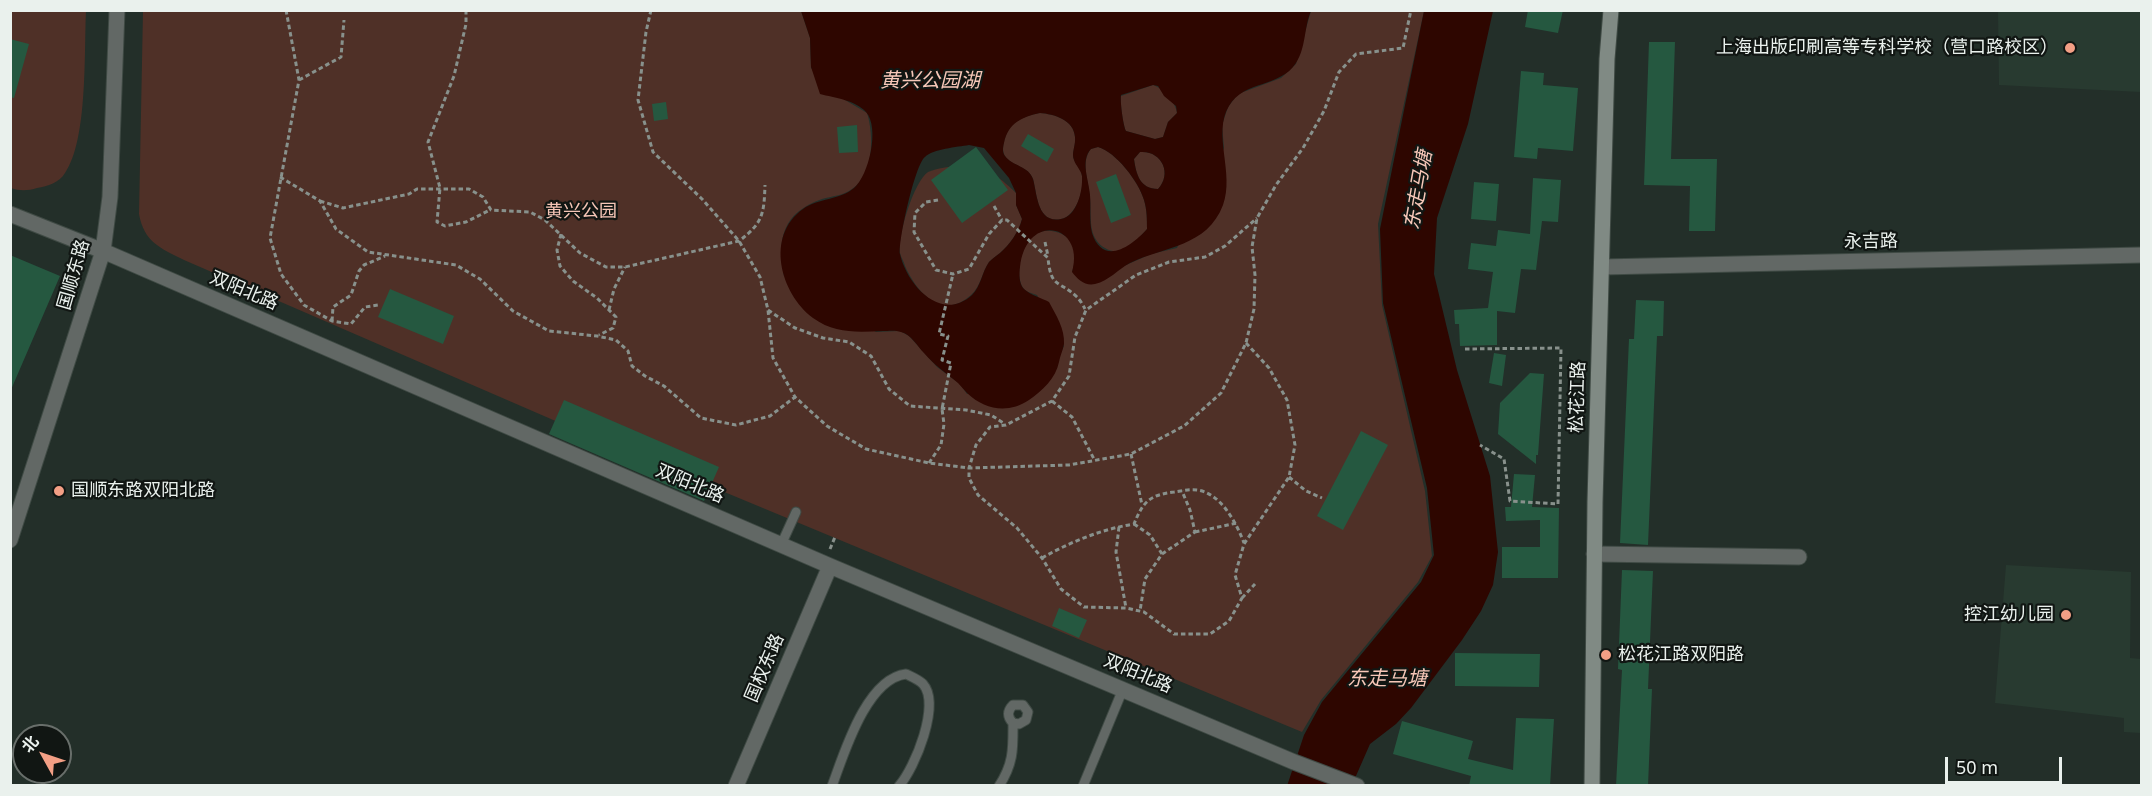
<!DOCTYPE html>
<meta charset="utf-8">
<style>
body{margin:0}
#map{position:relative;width:2152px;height:796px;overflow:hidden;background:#232f29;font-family:"Noto Sans","Noto Sans SC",sans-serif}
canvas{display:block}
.frame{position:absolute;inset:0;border:12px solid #eaf1ed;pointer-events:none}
.north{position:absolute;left:12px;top:724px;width:60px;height:60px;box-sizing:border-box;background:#111613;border:2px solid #686e6a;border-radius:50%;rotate:310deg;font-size:16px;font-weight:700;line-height:24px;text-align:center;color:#eaf1ed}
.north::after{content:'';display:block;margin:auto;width:21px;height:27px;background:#f39f85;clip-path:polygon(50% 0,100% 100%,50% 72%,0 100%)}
.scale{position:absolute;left:1945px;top:757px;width:117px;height:27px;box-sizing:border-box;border:3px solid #eaf1ed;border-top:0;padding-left:8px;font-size:18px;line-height:21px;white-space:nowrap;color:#eaf1ed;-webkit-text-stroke:4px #111613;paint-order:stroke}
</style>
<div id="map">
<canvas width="2152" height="796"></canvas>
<div class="frame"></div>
<div class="north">北</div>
<div class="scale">50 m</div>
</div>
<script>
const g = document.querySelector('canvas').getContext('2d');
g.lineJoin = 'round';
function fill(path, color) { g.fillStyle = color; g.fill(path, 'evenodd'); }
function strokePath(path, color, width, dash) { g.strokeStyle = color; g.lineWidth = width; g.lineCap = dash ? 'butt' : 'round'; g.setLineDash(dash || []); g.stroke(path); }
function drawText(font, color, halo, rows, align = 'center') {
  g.font = font + ' "Noto Sans","Noto Sans SC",sans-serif'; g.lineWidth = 4.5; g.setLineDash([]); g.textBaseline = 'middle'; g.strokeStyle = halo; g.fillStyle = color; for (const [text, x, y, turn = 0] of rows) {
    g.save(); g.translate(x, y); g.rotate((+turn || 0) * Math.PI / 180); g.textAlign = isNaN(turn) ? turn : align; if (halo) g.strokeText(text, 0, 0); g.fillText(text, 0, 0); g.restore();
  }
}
fill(new Path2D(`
 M1998,11H2141V92L1999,85Z
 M2006,565L2131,572L2130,658L2141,659V733L2124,732V718L1995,703Z`), '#283a30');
fill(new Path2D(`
 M10,11H86C84,52 88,140 65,173C59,183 48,186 37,188C28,191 19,191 11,188Z
 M143,11H801L810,38L811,68L845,100L867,113C874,135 874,175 852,189C843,196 832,196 822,199C782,213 777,239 784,276L876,332L900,331L909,336L937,367L960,384L967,394L1060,355L1064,346L1037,295C1031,293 1025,292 1022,286C1015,271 1022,242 1036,234C1047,227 1066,232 1073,244C1077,252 1075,264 1072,272L1124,266L1151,254L1177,248L1224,148L1222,125L1228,107L1238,94L1281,78L1296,64L1311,11H1424L1378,224L1382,305L1425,491L1432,556L1418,582L1321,700L1302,732L604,442L184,260C160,248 144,242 139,214Z
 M1153,85C1163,88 1176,103 1177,113L1168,122L1163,137L1155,139L1126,131C1123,125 1120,102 1121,96Z
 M1040,113C1054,114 1074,120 1075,137C1076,143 1073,150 1073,156C1074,163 1079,166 1081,172C1086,186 1077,216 1061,219C1037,224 1037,193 1033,179C1029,166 1011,166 1005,156C1002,151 1003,144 1005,138C1010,121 1024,116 1040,113Z
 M1098,147C1116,152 1139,182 1144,200C1147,210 1147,219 1147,229C1137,240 1122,259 1105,248C1098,244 1094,238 1092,230C1090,220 1091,208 1090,198C1089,182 1080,162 1091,149Z
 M1140,152C1161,150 1173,173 1158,189C1140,189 1136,174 1134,159Z
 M960,165C988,171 995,172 1016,193V205L1022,219C1019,232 1009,245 1000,253C996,256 992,259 989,262C982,272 981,286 971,295C942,321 917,293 905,266C904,262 901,257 900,253C897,237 914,181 928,172C937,168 950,167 960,165Z`), '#4f3027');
fill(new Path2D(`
 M801,11V10L1311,11C1304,27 1306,48 1296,63C1280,88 1244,80 1229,106C1212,134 1235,173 1223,205C1207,247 1165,246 1130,263C1118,269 1109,281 1095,284C1085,286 1078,280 1072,272C1086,224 1026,211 1020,267C1019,274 1019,284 1024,289C1030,295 1042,298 1049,302C1056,315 1065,329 1064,344C1063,350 1060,356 1059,362C1056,378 1042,391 1029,400C1008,414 985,410 967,393C964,390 961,386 958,383C946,373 934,365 924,353C917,346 911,334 901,332C896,330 888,331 883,331C857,332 835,334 813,318C780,293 765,236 803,209C818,198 840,200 854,188C869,175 880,128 866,112C855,100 835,98 820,94L811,67L810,38ZM1153,85L1158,86L1164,96L1176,106L1177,113L1168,122L1163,137L1155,139L1126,131C1123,125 1120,101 1121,95ZM1040,113C1054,114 1074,120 1075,137C1076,145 1071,153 1074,160C1076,166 1081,170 1082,176C1083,191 1077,216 1061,219C1037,224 1037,193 1033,179C1029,166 1012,166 1005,156C1002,152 1003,147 1004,143C1008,123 1022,117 1040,113ZM969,145L984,148L1009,178L1016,193V205L1022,219C1019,232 1009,245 1000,253C996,256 992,259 989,262C982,272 981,286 972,295C941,323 907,285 900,254C898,242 915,164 925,157C933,149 957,147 969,145ZM1098,147C1116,152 1139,182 1144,200C1147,210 1147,219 1147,229C1132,246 1103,267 1092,233C1089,221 1091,207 1090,195C1089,180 1080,161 1091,149ZM1140,152C1161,150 1173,173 1158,189C1140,189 1136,174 1134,159Z
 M1424,11H1493L1468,124L1437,218L1434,274L1457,370L1490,476L1498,552L1493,585L1481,611L1462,640L1411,708L1396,724L1370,744L1352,785L1287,786L1304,735L1322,702L1421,582L1434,555L1427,488L1383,303L1380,229Z`), '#2e0600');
fill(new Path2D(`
 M1528,10H1563L1558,33L1525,27Z
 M10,39L29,44L14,98L10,97Z
 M1649,42H1675L1671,159H1717L1715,231H1689L1690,186L1644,185Z
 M1521,71L1544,73L1543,85L1578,88L1573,151L1538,148L1537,159L1514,157Z
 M666,102L668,119L654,121L652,104Z
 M857,125L858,152L839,153L837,127Z
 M1028,134L1054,149L1047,162L1021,146Z
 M976,147L1008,190L962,223L931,180Z
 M1116,174L1131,215L1111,223L1096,182Z
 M1533,178L1561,180L1558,222L1542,221L1536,270L1521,269L1515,313L1497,311V345L1460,346L1459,324H1455L1454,310L1488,308L1493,272L1468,269L1471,243L1496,246L1498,230L1530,234Z
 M1474,182L1499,184L1496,221L1471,219Z
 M10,255L60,276L10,392Z
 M390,289L454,316L443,344L378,317Z
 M1636,300L1664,301L1663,336H1657L1648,545L1620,543L1629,339H1634Z
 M1494,353L1506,355L1502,386L1489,383Z
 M1530,373L1544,374L1538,455H1536V464L1498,434L1500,403Z
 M564,400L719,467L704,501L549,434Z
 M1361,431L1388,445L1343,530L1317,516Z
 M1514,474L1535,475L1532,507L1559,508L1558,578H1502V547H1540V520L1506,521L1505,507H1511Z
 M1622,570L1653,571L1648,689H1652L1648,786H1616L1622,670L1618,669Z
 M1059,608L1087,620L1079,638L1052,626Z
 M1455,653L1540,654L1539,687L1455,686Z
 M1516,718L1554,719L1550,786H1469L1471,776L1393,754L1402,721L1473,741L1468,759L1513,770Z`), '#255840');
const service = new Path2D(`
 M781,545L796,512
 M832,786C844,754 866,679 906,674C912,677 918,679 923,684C941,704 915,768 899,786
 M999,786C1014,763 1013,748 1013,723C1007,717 1007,711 1013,705H1023L1028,712L1026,720L1019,724L1013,723
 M1083,786L1123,689`);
const minor = new Path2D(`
 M1602,267L2142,255
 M1594,554L1799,557`);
const tertiary = new Path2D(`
 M10,214L103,251L830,566L1294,762L1357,786
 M10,540L103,251L110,197L117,10
 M736,786L830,566`);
const secondary = new Path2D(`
 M1592,786L1595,502L1607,59L1611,10`);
strokePath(service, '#3f4a44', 11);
strokePath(minor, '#3f4a44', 17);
strokePath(tertiary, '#3f4a44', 17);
strokePath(secondary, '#3f4a44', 17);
strokePath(new Path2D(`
 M286,10L299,80L270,238L281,274L304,305L332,321L351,324L365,307L378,305
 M466,10V24L454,76L428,142L440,188L437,222L445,226L466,222L490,210
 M651,10L646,32L638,100L653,152L702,199L739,241L760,277L768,310L773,358L795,397L827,426L866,449L929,463L969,468L1069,465L1131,454L1184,426L1221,393L1246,343L1254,309L1255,275L1252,247L1257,218L1276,185L1303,148L1324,111L1339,72L1356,54L1403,48L1411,10
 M299,80L341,57L344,20
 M280,177L320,201L336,229L368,252L456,265L480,279L513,311L549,331L597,336L616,340L628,351L632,366L645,376L664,386L701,418L736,425L770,416L795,397
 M938,200L926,202L915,213L914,232L936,270L953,274L969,269L989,234L1002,220H1007L1048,258C1051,289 1059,280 1077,297C1080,300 1083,305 1085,309
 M320,201L343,208L409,194L417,189H469L483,197L491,210L530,212L545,220L580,253L606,267H625L739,241C763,223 764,214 765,185
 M994,206L1002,220
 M561,234L557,250L560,266L573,281L597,298L616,317L613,328L599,335
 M1045,242L1048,256
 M609,310L614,289L625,267
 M768,310L795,328L823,338L849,342L871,356L889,389L910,406L966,410L991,415L1005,424
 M332,321L333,307L351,295L359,271L364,265L385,256
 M1246,343L1269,368L1287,400L1295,445L1289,477L1244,544L1235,575L1242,598L1229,621L1210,634H1174L1144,612L1126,608L1084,607L1061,589L1042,558L1017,528L978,495L969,478V468L976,445L990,427L1006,425L1052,401L1069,376L1075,337L1086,310L1136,275L1169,262L1205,257L1225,246L1257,218
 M1465,349L1561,348L1558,504L1510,501L1504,459L1480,445
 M1052,401L1072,417L1094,459
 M1131,454L1142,505
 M929,463L941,445L944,424L942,409L951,363L942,360L948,336L939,334L953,274
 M1289,477L1306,491L1322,498
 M1134,524L1150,535L1162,554L1145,579L1140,611
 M1119,527L1116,552L1126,608
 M1195,532L1237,523
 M830,549L835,537
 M1162,554L1195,532L1190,510L1182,491
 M1042,558C1070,542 1102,529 1134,524C1143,502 1149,495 1174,492C1181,491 1190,489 1197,490C1221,493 1237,524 1244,543
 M1242,598L1255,584`), '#88918c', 3, [4.5, 3]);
strokePath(service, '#626865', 9);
strokePath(minor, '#626865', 15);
strokePath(tertiary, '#626865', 15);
strokePath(secondary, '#808a84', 15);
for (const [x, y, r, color] of [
 [2070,48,6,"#f39f85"],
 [59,491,6,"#f39f85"],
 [2066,615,6,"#f39f85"],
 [1606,655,6,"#f39f85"]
]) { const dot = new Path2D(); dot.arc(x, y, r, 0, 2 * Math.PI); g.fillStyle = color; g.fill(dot); strokePath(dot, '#111613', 2); }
drawText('18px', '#eaf1ed', '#111613', [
 ["上海出版印刷高等专科学校（营口路校区）",2058,48],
 ["国顺东路双阳北路",71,491,"left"],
 ["控江幼儿园",2054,615],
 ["松花江路双阳路",1618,655,"left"]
], 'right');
drawText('18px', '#f5c5b6', '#111613', [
 ["黄兴公园",581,212]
]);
drawText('18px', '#eaf1ed', '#111613', [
 ["永吉路",1871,242,-1],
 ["国顺东路",74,275,-74],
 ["双阳北路",244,291,23],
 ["松花江路",1578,397,-88],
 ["双阳北路",690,484,23],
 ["国权东路",765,668,-67],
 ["双阳北路",1138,674,23]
]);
drawText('italic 20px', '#f7c7b8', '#111613', [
 ["黄兴公园湖",930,81],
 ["东走马塘",1419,190,-80],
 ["东走马塘",1387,679]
]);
</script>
